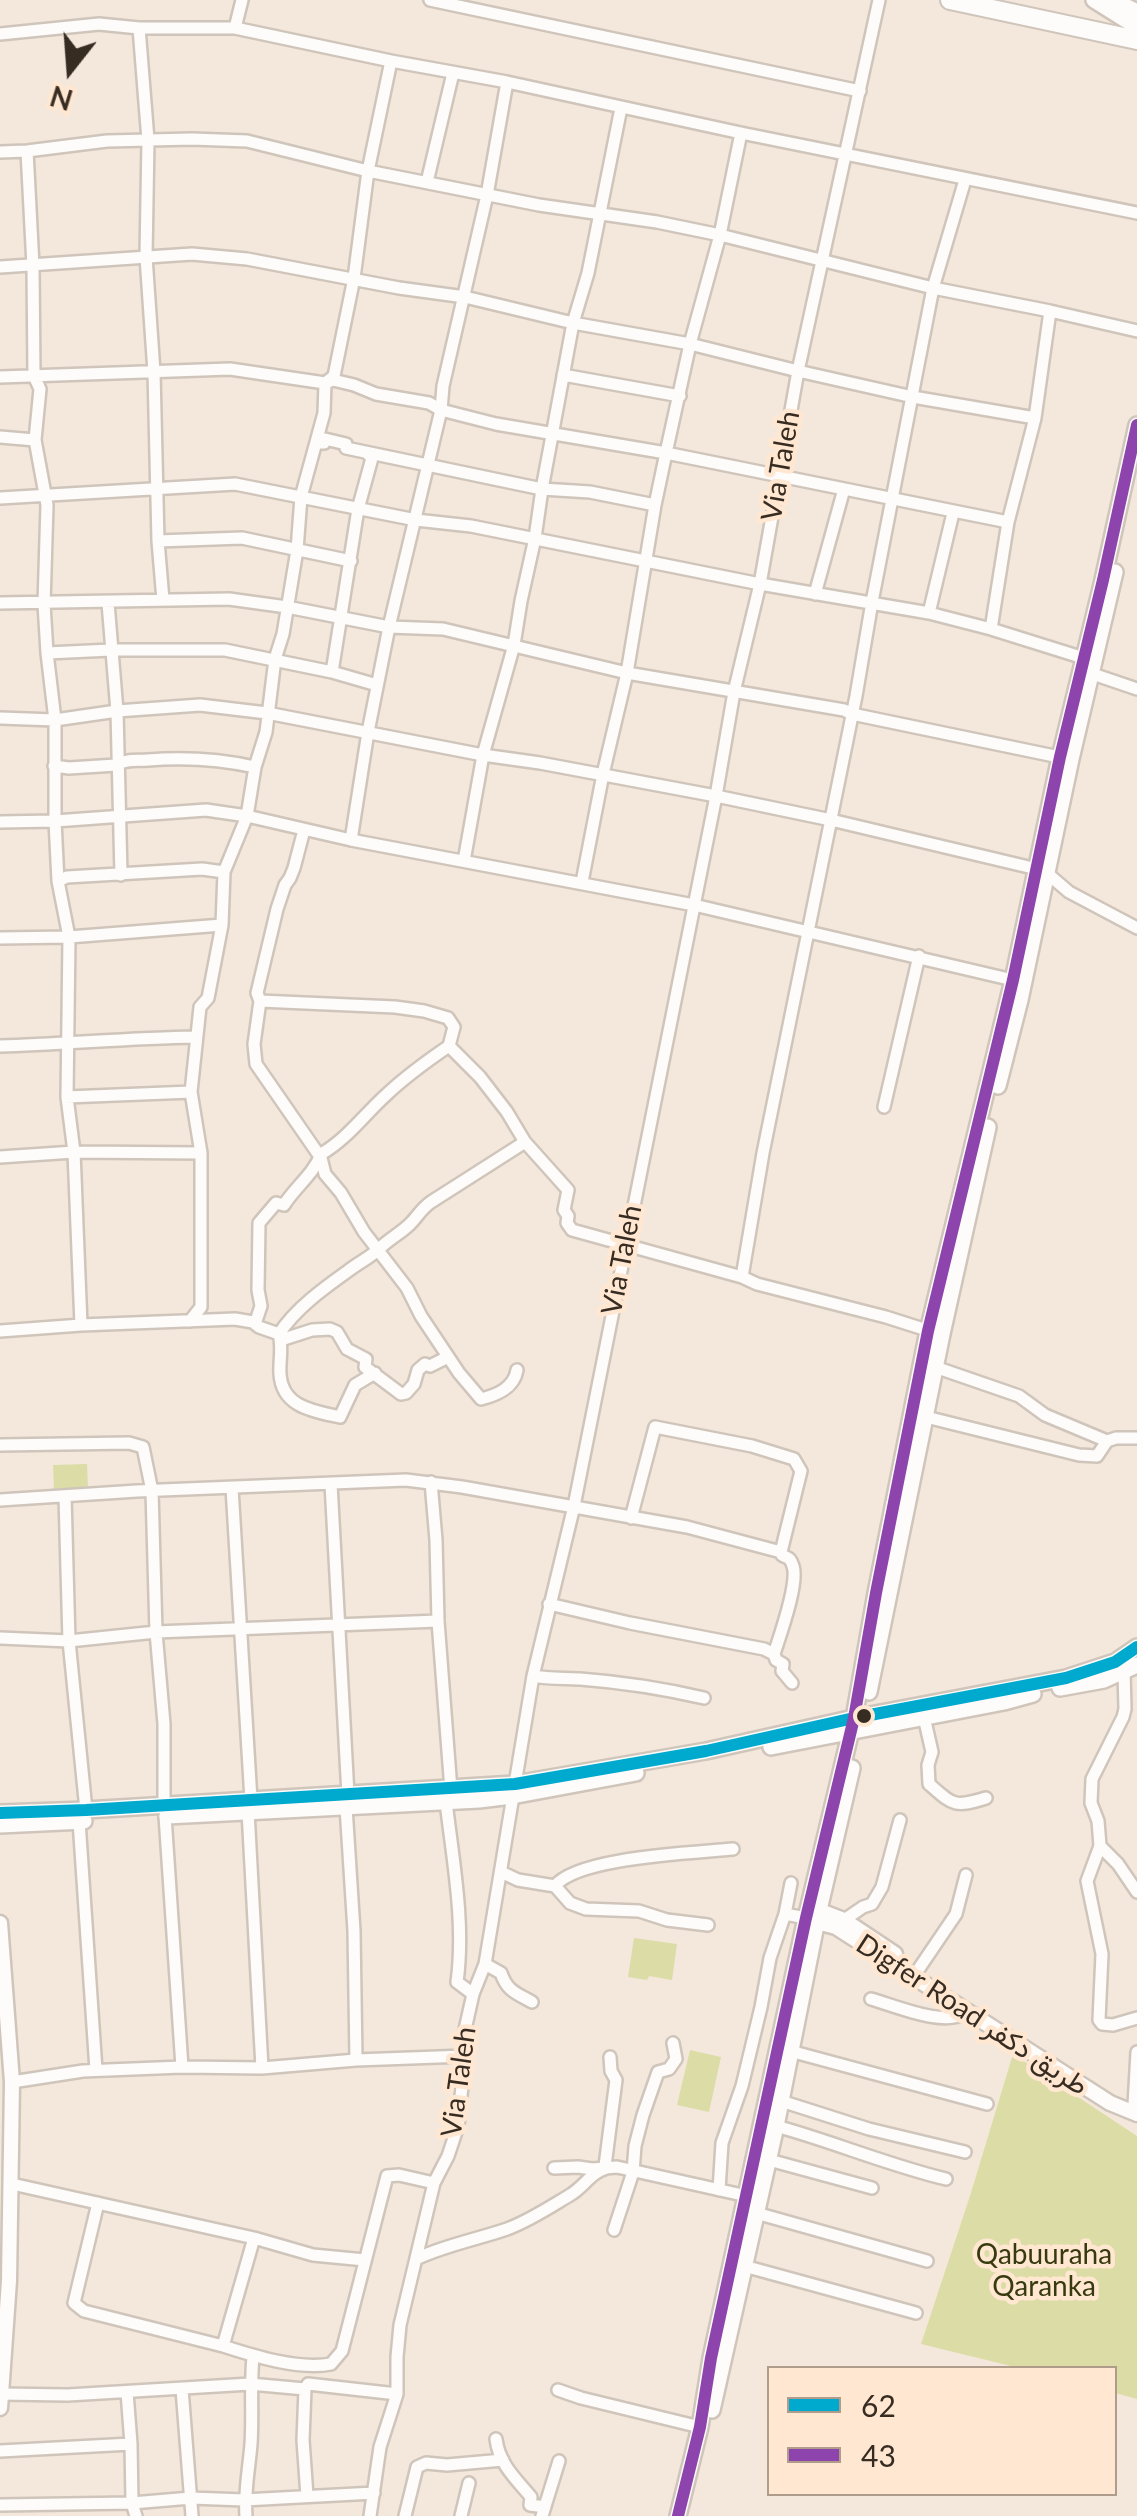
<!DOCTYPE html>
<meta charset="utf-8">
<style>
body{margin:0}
#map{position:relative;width:1137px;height:2516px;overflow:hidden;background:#f4e8dc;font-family:Lato,sans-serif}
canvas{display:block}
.legend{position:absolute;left:767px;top:2366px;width:350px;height:130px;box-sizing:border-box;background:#ffe7d1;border:2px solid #af9c8b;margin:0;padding:12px 18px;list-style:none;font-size:30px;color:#372c22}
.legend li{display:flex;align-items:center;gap:20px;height:50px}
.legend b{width:50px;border:2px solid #af9c8b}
.north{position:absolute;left:20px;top:20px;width:100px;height:100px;-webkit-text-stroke:8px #ffe7d1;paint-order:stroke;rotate:197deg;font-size:28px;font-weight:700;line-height:40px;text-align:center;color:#372c22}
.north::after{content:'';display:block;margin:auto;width:35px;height:45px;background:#372c22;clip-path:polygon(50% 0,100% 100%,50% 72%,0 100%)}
</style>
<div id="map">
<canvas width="1137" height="2516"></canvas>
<ul class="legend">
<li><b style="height:12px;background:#00a9ce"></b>62</li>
<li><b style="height:12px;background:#8e44ad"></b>43</li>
</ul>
<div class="north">N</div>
</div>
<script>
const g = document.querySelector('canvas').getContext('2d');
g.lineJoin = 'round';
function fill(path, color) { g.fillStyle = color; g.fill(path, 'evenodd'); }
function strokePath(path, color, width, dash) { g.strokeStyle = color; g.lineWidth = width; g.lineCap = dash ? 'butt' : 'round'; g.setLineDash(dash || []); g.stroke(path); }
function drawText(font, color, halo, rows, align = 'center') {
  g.font = font + ' Lato,Vazirmatn,sans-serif'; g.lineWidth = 9; g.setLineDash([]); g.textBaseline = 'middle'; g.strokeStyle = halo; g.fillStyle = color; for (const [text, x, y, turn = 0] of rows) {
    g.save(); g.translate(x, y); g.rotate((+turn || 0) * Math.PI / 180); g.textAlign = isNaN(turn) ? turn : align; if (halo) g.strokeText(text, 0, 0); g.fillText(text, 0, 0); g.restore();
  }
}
fill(new Path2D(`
 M87,1464L88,1488L54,1489L53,1465Z
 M634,1938L677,1944L672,1980L649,1976L647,1980L628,1977Z
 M690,2050L721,2057L709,2112L677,2105Z
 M1013,2054L1137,2136V2399L1115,2393L1114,2368H1019L921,2344L970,2196Z`), '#dcdca6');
const minor = new Path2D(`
 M430,0L860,91
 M139,28L148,140L146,257L154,372L158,541L163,600
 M235,28L242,0
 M0,34L99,24L139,28H235L391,61L507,82L741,133L1137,213
 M27,151L33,266L34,376L40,389L35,440L47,505L44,604L47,653L55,720V821L58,881L69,937L67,1097L74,1152L81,1325
 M0,152L27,151L107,141L192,139L247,141L368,171L539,205L657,222L720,235L933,288L1050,311L1137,331
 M427,182L453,73
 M0,267L192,254L247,259L399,288L465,297L573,323L690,344L798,371L913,397L1035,418
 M563,375L680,396
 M0,377L230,369L325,383L333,380L354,385L376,394L429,403L441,410L496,424L666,453L1008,522
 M0,437L35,440
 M316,443H324L325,439L346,444V448L542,489L590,492L655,505
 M0,498L235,484L416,520L471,526L760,584L929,613L991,629L1087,659
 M158,541L242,538L351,561
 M815,594L844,489
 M0,603L229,599L287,607L389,627L443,629L627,673L844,710L852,714L1064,758
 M108,603L117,711L121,875
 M929,613L953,513
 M991,629L1008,522L1035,418L1050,311
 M47,653L111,650H225L332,672L377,685
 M1084,671L1137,689
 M332,672L358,509L372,458L367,453
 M0,718L55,720L117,711L200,705L267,713L483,755L540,763L716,796L831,820L1037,869L1048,874L1069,892L1137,928
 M54,766L69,768L116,765C126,759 136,761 148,760C185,757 219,759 255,767
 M0,822L55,821L206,810L247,816L351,840L694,905L1013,980
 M304,830L294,868L290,878L285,885L277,909L257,993L260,1001L254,1044L256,1064L321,1158L325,1174L341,1193L364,1232L407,1288L421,1316L459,1373L481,1399C497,1395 514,1388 517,1370
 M351,840L368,732L389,627L441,410L443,386L487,195L507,82
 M464,861L483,755L514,645L521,601L535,538L542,489L573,323L588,273L621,108
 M58,881L67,877L202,869L224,872
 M582,882L603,774L627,673L655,505L666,453L690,344L720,235L741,133
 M0,938L69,937L222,925
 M260,1001L395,1007L424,1011L448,1018L454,1027L449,1046
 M0,1046C65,1044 130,1038 195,1037
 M67,1097L191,1092
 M884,1107L919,956
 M0,1157L74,1152L201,1153
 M742,1277L763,1153L856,696L872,602L933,288L965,180
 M190,1321L201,1307V1153L191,1092L200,1007L208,998L222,925L224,872L247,816L255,767L266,732L275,659L283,634L297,550L301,497L324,413L325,383L334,376L354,278L368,171L391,61
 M255,1324L261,1306L258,1290L259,1223L276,1203L284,1205C295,1187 314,1174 321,1154C347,1139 364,1115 386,1095C406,1076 427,1061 449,1046L480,1077L507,1112L525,1142L568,1190L564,1210L568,1216L567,1223L572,1230L742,1277L757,1284L886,1317L933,1332
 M0,1331L81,1325L235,1319L253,1322L259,1327L279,1334C283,1348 279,1360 280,1374C282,1407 313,1411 340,1417L355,1385L375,1373
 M279,1334C295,1309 324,1288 348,1271C358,1263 371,1257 380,1248C389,1239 401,1233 410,1224C418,1216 421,1209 431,1202L525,1142
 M281,1340L312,1330L330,1329L337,1332L347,1349L366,1359L365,1367L401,1394L406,1393L414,1384L418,1370L425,1364L430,1366L448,1357
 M935,1367L1019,1396L1045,1415L1107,1441L1116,1438H1137
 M926,1417L1079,1455L1097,1456L1107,1441
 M0,1445L129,1443L143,1447L152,1491L156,1632L164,1724V1805
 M431,1482L436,1540L438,1621L451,1790
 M331,1484L348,1795
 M232,1488L251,1800
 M65,1496L69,1641L86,1810
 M0,1500L137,1491L406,1480L462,1487L687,1527L781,1552L782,1555C789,1559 790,1557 793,1566C799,1583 780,1635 774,1654
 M631,1518L655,1427L752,1446L794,1459L801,1471L781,1552
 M549,1604L630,1623L764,1649L774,1654L776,1660L783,1664L782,1671L792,1683
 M0,1638L69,1641L156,1632L438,1621
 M1124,1671L1125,1709L1123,1717L1092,1779L1091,1803L1098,1821L1100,1846L1118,1864L1137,1892
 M533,1676C549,1679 564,1678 580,1679C620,1682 665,1689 704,1698
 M924,1717L932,1752L928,1765L929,1784C953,1805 954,1808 986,1798
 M446,1802C453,1861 465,1923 457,1982L473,1994
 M346,1807L354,1931L356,2060
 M248,1811L262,2068
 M165,1816L182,2067
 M79,1821L96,2070
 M1100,1846L1087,1881L1102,1954L1099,2020L1102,2024L1113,2025L1137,2018
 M501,1872L518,1880L555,1886L570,1903L586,1909L639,1911L667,1920L708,1925
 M555,1886C577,1857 694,1853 733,1849
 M785,1914L791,1883
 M844,1920L863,1907L872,1904L882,1887L900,1820
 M485,1964L501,1973C507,1991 516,1993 532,2002
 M918,1970L956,1914L966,1875
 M871,1999C896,2006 946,2028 967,2012
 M790,2051L987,2104
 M12,2082L83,2071L182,2067L262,2068L356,2060L465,2056
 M781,2101L869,2129L965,2152
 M1134,2105L1137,2052
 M776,2126C834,2142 888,2165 946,2179
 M769,2160L872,2188
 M554,2168L578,2167L592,2169L617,2167L747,2196
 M12,2184L254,2238L313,2255L365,2260
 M719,2190L722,2143L742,2086L761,2007L770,1958L785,1914L806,1918
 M98,2203L74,2303L84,2311L223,2346
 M756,2213L927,2261
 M614,2230L633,2172L635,2146L643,2115L658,2072L669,2069L676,2059L673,2043
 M254,2238L223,2346C254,2356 298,2370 331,2364L342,2351C357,2293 372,2234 387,2176L399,2175L434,2183
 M418,2258C446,2245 478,2239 507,2229C529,2221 550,2207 570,2195C584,2187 591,2172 607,2168L605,2166L616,2080L611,2071L610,2057
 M744,2266L916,2313
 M182,2389L192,2516
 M305,2389L303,2440L307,2496
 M558,2390L581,2398L700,2427
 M127,2392L131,2444L132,2503L136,2516
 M0,2394L68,2395L250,2384L305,2389L308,2384L397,2394
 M496,2439C499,2464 516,2479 531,2497L530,2505L545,2507
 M0,2451L131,2444
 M0,2505L132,2503L191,2498L244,2500L374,2493
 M246,2516C244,2492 249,2469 251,2444C253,2415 250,2386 253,2357
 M370,2516L380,2447L397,2394V2357L400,2325L434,2183L448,2156L458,2126L465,2056L464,2034L473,1994L485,1964L533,1676L574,1506L716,796L734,692L760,584L798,371L879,0
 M405,2516L417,2467L426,2463L447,2465L503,2460
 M461,2516L469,2483
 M542,2516L559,2461`);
const tertiary = new Path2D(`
 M810,1907L844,1920L895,1954
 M806,1919L836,1927L1110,2103L1137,2114
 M0,1923L12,2082L9,2281L0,2408`);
const secondary = new Path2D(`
 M1094,0L1137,27
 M1113,0L1137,12
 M998,1086L1020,1000L1071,759L1115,572
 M1060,1688L1104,1680L1137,1665
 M869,1692L942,1334L988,1127
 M771,1747L1004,1702L1033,1694
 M0,1813L86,1810L515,1784L706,1751L854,1718L1066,1678L1115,1662L1137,1647
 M167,1816L479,1800L512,1796L636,1773
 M0,1825L84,1821
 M712,2410L776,2126L819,1910L852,1768
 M678,2516L700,2427L711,2358L806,1918L854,1718L876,1593L928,1331L1013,980L1060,757L1103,580L1137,425`);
const trunk = new Path2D(`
 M950,0L1137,40`);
strokePath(minor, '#d0c5bb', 16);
strokePath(tertiary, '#d0c5bb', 19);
strokePath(secondary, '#d0c5bb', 20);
strokePath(trunk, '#d0c5bb', 22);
strokePath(minor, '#fdfcfa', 11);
strokePath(tertiary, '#fdfcfa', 14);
strokePath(secondary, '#fdfcfa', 15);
strokePath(trunk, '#fdfcfa', 18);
strokePath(new Path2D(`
 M0,1813L86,1810L515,1784L706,1751L854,1718L1066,1678L1115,1662L1137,1647`), '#00a9ce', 12);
strokePath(new Path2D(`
 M678,2516L700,2427L711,2358L806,1918L854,1718L876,1593L928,1331L1013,980L1060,757L1103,580L1137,425`), '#8e44ad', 12);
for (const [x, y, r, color] of [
 [864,1716,9,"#372c22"]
]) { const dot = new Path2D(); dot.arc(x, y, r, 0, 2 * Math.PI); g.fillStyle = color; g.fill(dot); strokePath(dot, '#ffe7d1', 4); }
drawText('28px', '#372c22', '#ffe7d1', [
 ["Via Taleh",781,466,-80],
 ["Via Taleh",622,1260,-79],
 ["Digfer Road طريق دكفر",972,2015,33],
 ["Via Taleh",459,2082,-82]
]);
drawText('28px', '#363a0e', '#ffe7d1', [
 ["Qabuuraha",1044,2255],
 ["Qaranka",1044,2287]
]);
</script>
